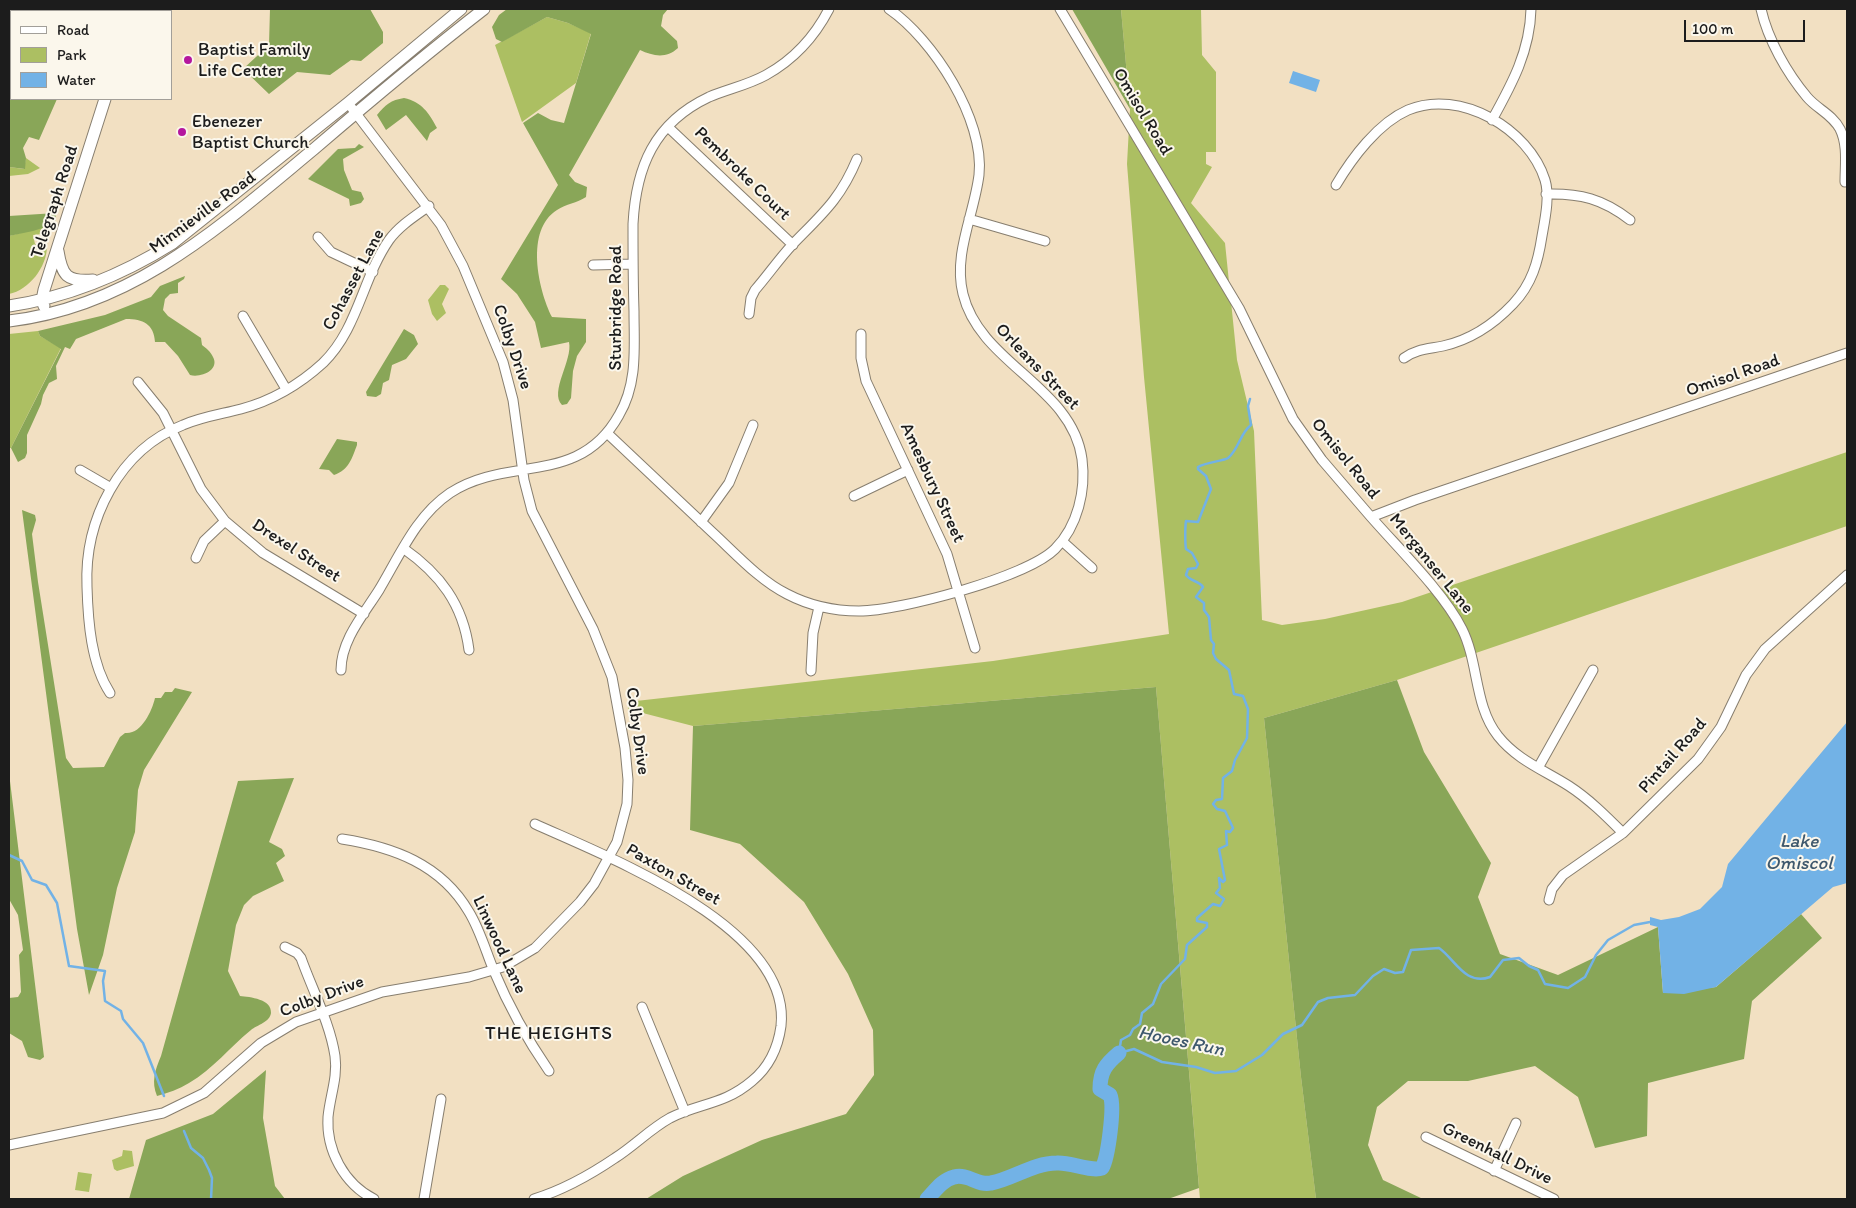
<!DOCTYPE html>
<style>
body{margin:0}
#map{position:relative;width:1856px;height:1208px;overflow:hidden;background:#f2e0c2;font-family:Itim,sans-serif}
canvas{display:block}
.frame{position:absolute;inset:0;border:10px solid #1c1c1c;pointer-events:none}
.legend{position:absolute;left:10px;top:10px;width:162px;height:90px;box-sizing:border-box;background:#fbf7ec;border:1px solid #a29f99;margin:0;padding:6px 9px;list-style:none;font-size:15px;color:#1c1c1c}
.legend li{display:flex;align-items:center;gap:10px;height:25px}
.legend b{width:25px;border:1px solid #a29f99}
.scale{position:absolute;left:1684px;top:20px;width:121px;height:22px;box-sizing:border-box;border:2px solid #1c1c1c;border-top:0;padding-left:6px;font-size:15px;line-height:18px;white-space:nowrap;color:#1c1c1c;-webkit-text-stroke:4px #fbf7ec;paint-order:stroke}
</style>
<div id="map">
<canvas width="1856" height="1208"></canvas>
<div class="frame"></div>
<ul class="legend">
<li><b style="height:6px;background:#fff"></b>Road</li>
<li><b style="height:14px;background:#acbf62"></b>Park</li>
<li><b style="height:14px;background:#72b2e6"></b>Water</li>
</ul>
<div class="scale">100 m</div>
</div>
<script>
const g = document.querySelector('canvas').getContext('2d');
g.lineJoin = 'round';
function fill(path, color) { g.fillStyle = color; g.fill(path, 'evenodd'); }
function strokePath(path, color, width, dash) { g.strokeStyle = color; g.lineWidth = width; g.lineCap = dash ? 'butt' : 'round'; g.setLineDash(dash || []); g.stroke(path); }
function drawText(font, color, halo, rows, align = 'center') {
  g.font = font + ' Itim,sans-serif'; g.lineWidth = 4; g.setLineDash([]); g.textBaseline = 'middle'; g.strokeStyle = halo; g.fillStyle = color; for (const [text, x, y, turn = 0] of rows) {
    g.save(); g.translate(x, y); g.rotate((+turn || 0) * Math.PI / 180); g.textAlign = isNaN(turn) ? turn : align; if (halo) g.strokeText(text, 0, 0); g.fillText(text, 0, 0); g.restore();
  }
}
fill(new Path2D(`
 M1121,9H1201L1202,55L1216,72V152H1206V164L1212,167L1191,203L1225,243L1237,360L1254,431L1262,620L1282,625L1325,619L1402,602L1847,452V526L1397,680L1264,718L1301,1077L1316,1199H1200L1156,687L693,726L635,711L629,712L627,702L993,661L1169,634L1144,377L1127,164L1130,109Z
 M547,17L568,23L591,33L576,83L522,122L495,45Z
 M26,158L40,168L28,174L9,176V167L24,169Z
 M55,224L49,233L33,235L35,244L47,246C47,267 29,290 9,294V236Z
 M440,285H445L449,289L442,304L446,313L437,321L432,314L428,300Z
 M38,331L40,336L61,348L11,448H9V334Z
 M123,1150L132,1151L134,1166L117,1171L114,1169L112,1160L122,1156Z
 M78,1172L92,1174L89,1192L75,1190Z`), '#acbf62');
fill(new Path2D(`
 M9,9H116V11H11V99H57L39,140L29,137L23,148L26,158L25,169L9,167Z
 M270,9H370L383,32V43L361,61L351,60L330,75L297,72L269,94L243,69L269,45Z
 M507,9H668L663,15L661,26L677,41L678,48C666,59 653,56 640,50L569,175L575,182L587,187L586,197C577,203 566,204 557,210C525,230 538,289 552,317L586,319V342L577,356L573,371L571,398L567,404L562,405C549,392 573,360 569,342L541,348L535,322L517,294L501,279L558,185L523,123L538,113L551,120L564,123L591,34L568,23L547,17L502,42L496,39L492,27L499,15Z
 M1072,9H1121L1130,109Z
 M404,98C422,102 429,113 437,128L430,133L427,141L406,115L386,130L377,115C385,105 391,100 404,98Z
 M359,144L364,147L343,159L344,170L352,190L361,192L364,199L361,203L350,206L349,199L308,179L338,149L355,148Z
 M56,213L55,224L33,231L9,236V216Z
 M185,276L184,279L178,283V293L170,294L165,299L163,310L168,316L201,338L202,345C206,348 211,352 213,357C220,370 201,378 190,375L178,356L165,342H155C154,324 143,319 126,319L76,339L70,349L65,347L56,366L57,379L49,383L43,395L41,404L27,435V453L25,458L18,462L11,448L61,349L40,336L38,331L105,315L151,297L160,286Z
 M404,329L414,335L418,344L406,359L392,365L389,380L383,383L381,394L376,397L367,396L366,392Z
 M337,439L357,442V445C352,458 349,470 334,475L329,470L319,469Z
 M22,510L35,515L36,520L32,534L38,582L66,758L73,768L104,767L120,737L125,733C141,735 152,711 155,698H161L165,692H172L175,688L192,692L144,770L138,790L135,832L117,888L103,955L89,995L77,929Z
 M1397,680L1424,752L1491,863L1478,897L1500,954L1558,975L1658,927L1663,993L1716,987L1801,914L1822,938L1752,1001L1744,1059L1648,1083L1647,1136L1595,1148L1578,1097L1535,1066L1468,1081H1408L1377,1107L1368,1145L1383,1180L1423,1199H1316L1301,1077L1264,718Z
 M1156,687L1199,1188L1168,1199H646L683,1176L762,1140L846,1114L874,1075L873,1030L848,974L804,902L740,844L690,830L693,726Z
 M9,773L44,1057L40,1060L28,1057L22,1041L9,1033V998L18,997L21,992L19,955L23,950L18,915L9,899Z
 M294,778L269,842L282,849L285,856L276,863L284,881L253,896L244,905L236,925L228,971L240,996C250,997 272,999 271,1013C270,1022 257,1025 251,1030C230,1047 213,1069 189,1083C179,1089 168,1093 157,1096C151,1082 155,1070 161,1056L238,781Z
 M266,1070L263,1118L275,1186L285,1199H129L146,1140L213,1114Z`), '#89a658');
fill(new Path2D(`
 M1293,71L1320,80L1316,92L1289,83Z
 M1847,722V883L1833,887L1716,987L1684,994L1663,993L1658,927L1650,925V917L1661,920L1679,917L1700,909L1722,887L1728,864Z`), '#72b2e6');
strokePath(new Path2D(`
 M9,855L22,861L32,880L46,885L57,903L69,966L105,971L103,981L105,1001L121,1011L123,1019L143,1043L164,1096
 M1119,1053L1121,1040L1130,1035L1133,1029L1140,1024L1142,1013L1153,1004L1161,984L1185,959L1187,945L1207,927V923L1197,921V918L1213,904L1220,906L1224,899L1216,893L1220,888L1219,878L1223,882L1225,880L1219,849L1227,845L1226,831L1230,832L1233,828L1225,811L1217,809L1213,804L1216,800L1222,799L1223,778L1232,771L1235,760L1247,738L1248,709L1243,696L1234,694L1229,670L1216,659L1213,653L1214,644L1211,640L1209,617L1204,610V603L1196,597L1203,587C1198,580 1191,582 1186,575L1188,569L1196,568L1198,564L1192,553L1186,549C1185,543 1185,527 1186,521L1198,522L1211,489L1206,476L1198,469V467C1206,462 1224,461 1228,458C1239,449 1240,433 1251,425L1248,406L1250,399
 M1119,1053L1134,1049L1162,1062L1196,1067L1215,1073L1236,1071L1262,1055L1283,1034L1302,1025L1318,1002L1328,998L1355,995L1373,976L1384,969L1395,973L1403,972L1411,950L1439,948C1455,959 1465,986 1490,977L1503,960L1519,958L1529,966L1538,970L1545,984L1568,988L1585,977L1596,955L1608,940L1634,925L1650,922
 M184,1131L191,1148L203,1158L209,1170L212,1178L211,1199`), '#72b2e6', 2.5);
strokePath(new Path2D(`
 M927,1199C935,1191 942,1180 954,1177C968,1173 977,1186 991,1183C1013,1179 1033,1163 1057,1163C1070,1162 1092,1172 1102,1168C1108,1158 1115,1106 1110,1095L1100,1089C1100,1071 1106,1064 1119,1053`), '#72b2e6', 15);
const minor = new Path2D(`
 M1060,9L1239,308L1293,419L1322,460L1371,517L1415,500L1847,353
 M1761,9C1768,40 1787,73 1807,97C1817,109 1832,114 1840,129C1848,145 1845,165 1845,182
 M1492,120C1512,84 1530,51 1531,9
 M668,127L793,245
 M1336,185C1352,158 1378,123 1408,110C1460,88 1529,129 1545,180C1550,196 1545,219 1542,236C1538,262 1532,284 1513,304C1494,324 1470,340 1443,346C1429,349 1416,349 1404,358
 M1546,194C1580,193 1603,199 1630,220
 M969,219L1045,241
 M318,237L331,252L373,272
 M593,265L633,264
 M749,314L751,298L755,290C768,275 779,259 792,245C821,215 840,200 857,159
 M243,316L286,389
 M861,334V358L866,381L947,554L975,648
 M138,382L163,413L201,489L225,521L263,553L364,614
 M607,433C642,466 677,499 712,532C735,553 759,580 787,594C810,606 834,611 859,611C900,611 1027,577 1055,549C1078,526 1086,490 1082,459C1072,386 980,364 963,294C953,254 974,215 979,175C985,120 933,39 889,9
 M80,470L111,488
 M854,496L908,470
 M1371,517C1399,549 1444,593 1462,629C1479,663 1474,706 1498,736C1517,760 1544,770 1569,786C1589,799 1606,816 1623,833
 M701,522L729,483L753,425
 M1062,541L1092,568
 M403,548C440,574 463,604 469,650
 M196,558L204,541L225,521
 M341,670C341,640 364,614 379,590C400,555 416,516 450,493C508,455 579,487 619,415C638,383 634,347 634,311C633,282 633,253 633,224C636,167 654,123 709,97C728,89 748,85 766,75C793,60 815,36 829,9
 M811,671L813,633L819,607
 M110,693C91,664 88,621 87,587C84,520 119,450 183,425C201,417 222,414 241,409C271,401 300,384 323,363C358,329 362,279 389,240C399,226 415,216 429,206
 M1538,768L1593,670
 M342,839C393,847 441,864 469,912C480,930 486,952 494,971C509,1007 527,1039 549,1071
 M1549,900L1552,889L1563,875L1623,833L1698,759L1721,727L1746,675L1765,649L1847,575
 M285,947L297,953L301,958C312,989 330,1023 335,1056C338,1077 330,1096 328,1117C326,1150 344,1184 374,1199
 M642,1007L685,1112
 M1426,1137L1554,1199
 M9,1145L163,1113L204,1093L261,1043L296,1022L382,992L469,977L503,967L535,948L580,902L594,884L617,842L627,804L628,780L625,748L612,677L593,629L532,511L524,480L513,400L503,362L463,266L441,225L348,103
 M1494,1171L1516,1123
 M424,1199L441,1099
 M534,1199C563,1190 590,1175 615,1158C634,1146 650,1129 670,1118C699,1103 724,1105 752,1081C769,1067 778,1048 781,1026C792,927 607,857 535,824`);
const major = new Path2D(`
 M131,11V9
 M58,251C62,276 67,282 93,280
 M9,306C69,297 122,275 173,243L348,103L461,9
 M44,306L42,300L44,290L105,99
 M9,321C134,306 221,226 314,149C370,101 426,54 484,9`);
strokePath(minor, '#877e6f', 11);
strokePath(major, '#877e6f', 13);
strokePath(minor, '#fff', 9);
strokePath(major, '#fff', 11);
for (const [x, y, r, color] of [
 [188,60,5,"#b5179e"],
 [182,132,5,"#b5179e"]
]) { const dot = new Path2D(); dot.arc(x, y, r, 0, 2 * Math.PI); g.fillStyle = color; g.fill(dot); strokePath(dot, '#fbf7ec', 2); }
drawText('18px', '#1c1c1c', '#fbf7ec', [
 ["Baptist Family",198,50],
 ["Life Center",198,71],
 ["Ebenezer",192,122],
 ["Baptist Church",192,143]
], 'left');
drawText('18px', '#1c1c1c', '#fbf7ec', [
 ["Omisol Road",1142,112,59],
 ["Pembroke Court",742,174,44],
 ["Telegraph Road",55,202,-72],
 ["Minnieville Road",203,213,-36],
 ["Cohasset Lane",354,280,-62],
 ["Sturbridge Road",616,308,-90],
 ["Colby Drive",512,347,71],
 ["Orleans Street",1037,367,46],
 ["Omisol Road",1733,376,-19],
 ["Omisol Road",1345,459,51],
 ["Amesbury Street",932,483,65],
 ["Drexel Street",296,551,33],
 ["Merganser Lane",1431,564,51],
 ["Colby Drive",637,731,82],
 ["Pintail Road",1673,756,-49],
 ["Paxton Street",673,875,30],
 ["Linwood Lane",499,945,65],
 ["Colby Drive",322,997,-21],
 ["Greenhall Drive",1497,1154,26]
]);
drawText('italic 19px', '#3e586d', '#fbf7ec', [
 ["Lake",1799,842],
 ["Omiscol",1799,864],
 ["Hooes Run",1181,1042,12]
]);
g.letterSpacing = '1px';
drawText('19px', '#1c1c1c', '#fbf7ec', [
 ["THE HEIGHTS",549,1034]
]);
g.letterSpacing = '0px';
</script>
